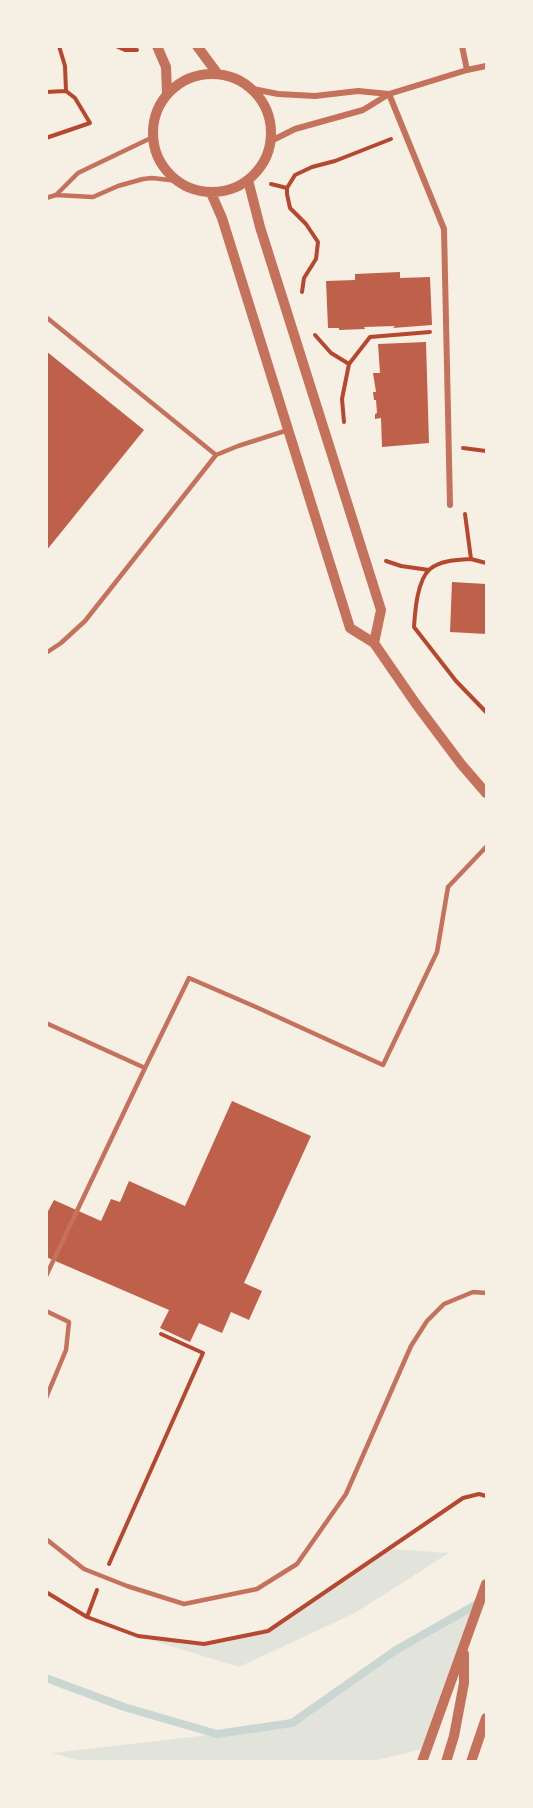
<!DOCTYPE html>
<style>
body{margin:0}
#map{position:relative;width:533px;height:1808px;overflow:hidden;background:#f6efe4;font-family:Georgia,serif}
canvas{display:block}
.frame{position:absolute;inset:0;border:48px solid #f6efe4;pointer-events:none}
</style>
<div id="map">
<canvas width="533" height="1808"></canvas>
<div class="frame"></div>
</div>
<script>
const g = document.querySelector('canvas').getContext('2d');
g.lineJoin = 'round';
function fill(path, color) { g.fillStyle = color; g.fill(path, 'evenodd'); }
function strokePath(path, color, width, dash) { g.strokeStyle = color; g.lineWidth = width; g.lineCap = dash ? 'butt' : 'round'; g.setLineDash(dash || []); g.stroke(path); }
fill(new Path2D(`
 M389,1549L449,1553L355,1613L239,1667L138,1636L204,1644L268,1631Z
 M479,1605L427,1748L368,1762H85L52,1753L217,1734L292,1723L396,1650Z`), '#e2e4dc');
strokePath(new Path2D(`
 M46,1678L124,1707L217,1734L292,1723L396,1650L486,1599`), '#c9d6d2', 8);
fill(new Path2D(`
 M400,272V278L430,277L432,325L393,328L395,326L364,327L365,329L339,330V328H328L326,281L355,280V274Z
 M426,342L429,443L382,447L381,418L375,419V414L377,413L376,400H374L373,392H376L373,373H380L378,344Z
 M46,351L144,430L46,551Z
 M452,582L486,584V634L450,632Z
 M232,1101L311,1136L244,1283L262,1291L249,1320L231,1312L222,1333L199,1323L190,1342L160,1328L169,1310L46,1257V1215L54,1200L101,1221L111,1199L120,1202L129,1181L185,1206Z`), '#bf614a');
strokePath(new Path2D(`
 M116,46L125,50H137
 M46,92L66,91L65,66L59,46
 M46,138L90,123L75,98L66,91
 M271,184L287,188
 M302,292L304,278L316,259L318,242L306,224L290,208L287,194V188L295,175L312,167L335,161L391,139
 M315,335L331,353L349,364
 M344,422L342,399L349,364L370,337L430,332
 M463,448L486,451
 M465,514L471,559L486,563
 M471,559C457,560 441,560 430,569C417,580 415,612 414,627L456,681L486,712
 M386,561L401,566L429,570
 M109,1564L203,1353L161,1334
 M46,1592L87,1617L138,1636L204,1644L268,1631L463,1498L479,1494L486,1496
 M87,1617L97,1590`), '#b5482f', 4);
strokePath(new Path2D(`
 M153,137L78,173L56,195L93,197L118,186L143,179L152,178L178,181
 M46,198L56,195
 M46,317L216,455
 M46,653L61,643L85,621L216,455L238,446L288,430
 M46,1023L145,1068L46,1276
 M145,1068L189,978L256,1007L383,1065L437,952L448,887L486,847
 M46,1311L69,1322L66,1350L46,1398
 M46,1539L84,1569L127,1586L184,1604L257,1589L297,1564L346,1494L411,1346L427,1321L444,1304L473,1292L486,1293`), '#c5725c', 4.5);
strokePath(new Path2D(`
 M462,46L467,70
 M253,89L278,94L315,96L358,91L389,94
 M389,94L444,229L450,505
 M271,141L295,129L363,110L389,94L467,70L486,66`), '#c5725c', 6);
strokePath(new Path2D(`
 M157,46L166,67L167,93
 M197,46L217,73
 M153 133a59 59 0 1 1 118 0a59 59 0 1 1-118 0Z
 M248,180L260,227L381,610L374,643
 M211,193L222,218L350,628L374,643L416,704L461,764L486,793
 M422,1762L486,1584
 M446,1762L454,1736L464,1683V1654
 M471,1762L486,1718`), '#c5725c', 10);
</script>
